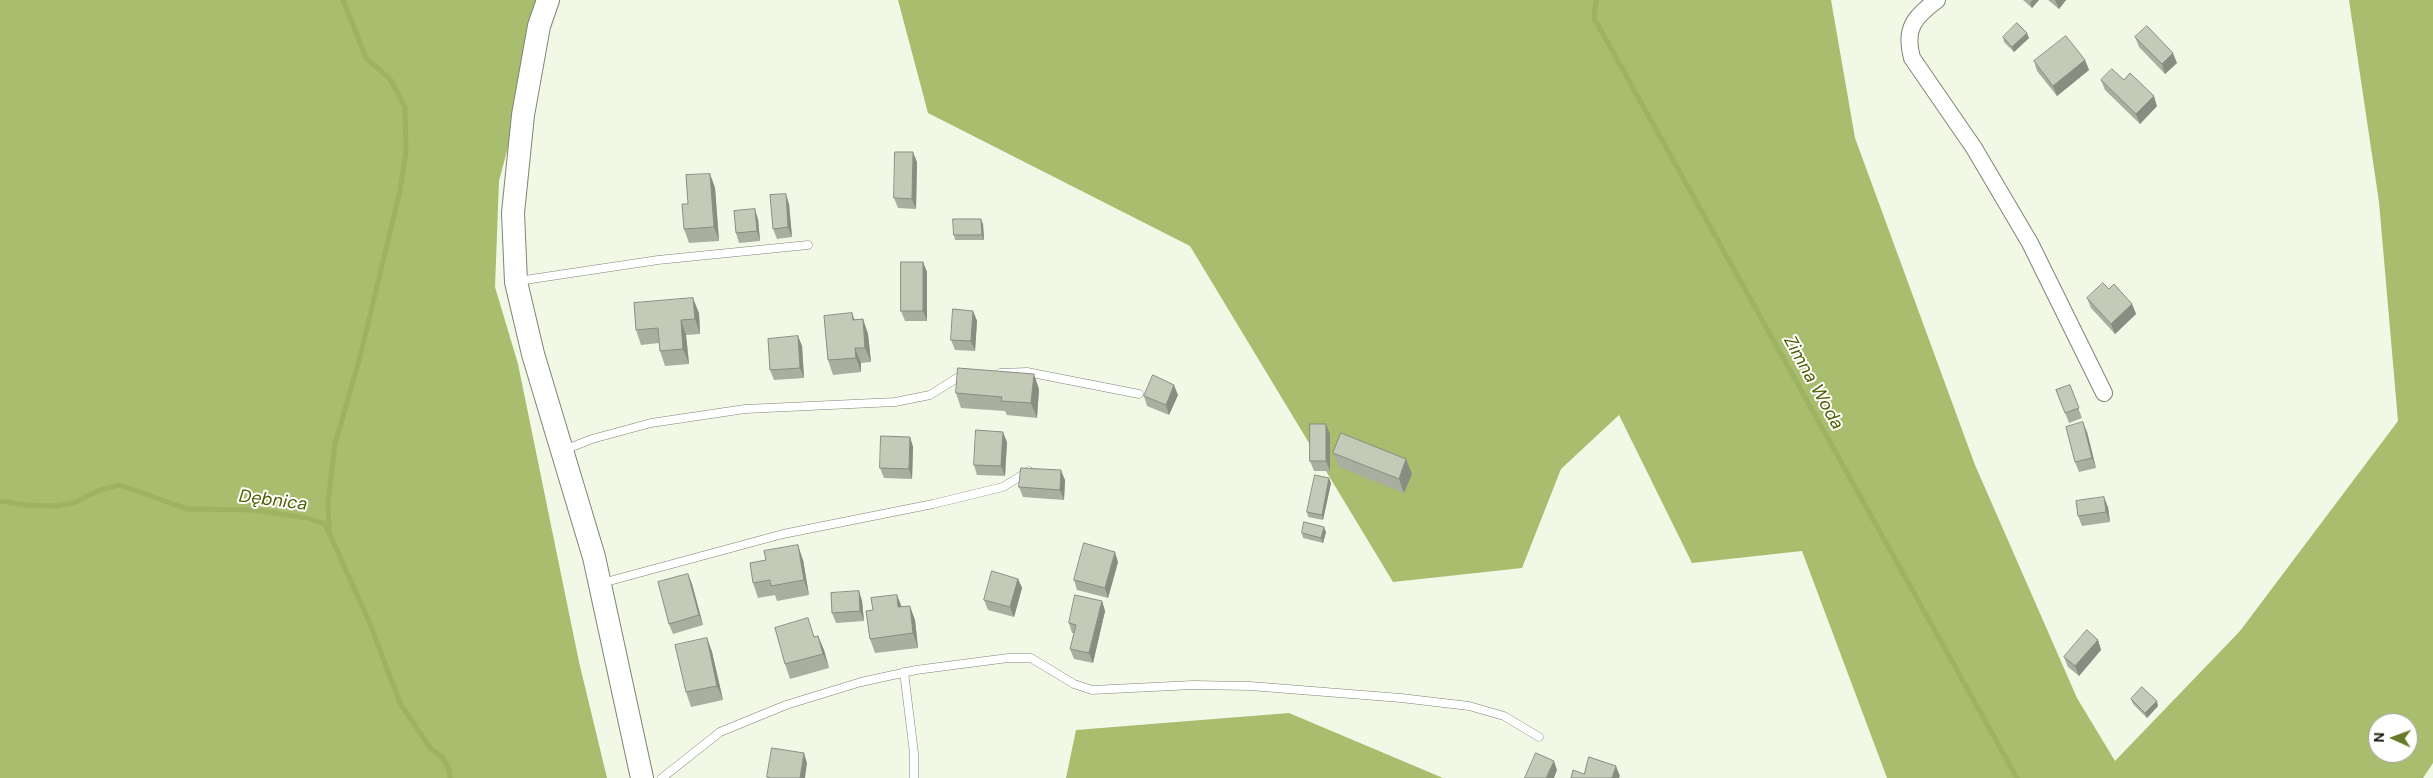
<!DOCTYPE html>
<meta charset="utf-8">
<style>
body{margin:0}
#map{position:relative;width:2433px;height:778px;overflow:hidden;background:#f2f8e6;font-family:"DM Sans",sans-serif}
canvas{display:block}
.north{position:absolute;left:2368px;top:713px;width:50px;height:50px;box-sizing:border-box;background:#fff;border:1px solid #a1a29f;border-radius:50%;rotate:272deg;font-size:14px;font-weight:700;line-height:20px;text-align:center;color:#151710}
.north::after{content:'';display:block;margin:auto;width:18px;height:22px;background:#677a29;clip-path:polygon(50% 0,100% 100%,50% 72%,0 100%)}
</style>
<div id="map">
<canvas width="2433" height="778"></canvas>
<div class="north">N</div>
</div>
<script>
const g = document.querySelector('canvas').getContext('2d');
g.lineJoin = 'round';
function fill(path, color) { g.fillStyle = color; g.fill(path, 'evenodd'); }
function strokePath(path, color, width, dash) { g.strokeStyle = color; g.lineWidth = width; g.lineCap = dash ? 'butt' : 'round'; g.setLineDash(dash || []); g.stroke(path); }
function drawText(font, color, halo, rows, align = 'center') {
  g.font = font + ' "DM Sans",sans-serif'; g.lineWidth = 4; g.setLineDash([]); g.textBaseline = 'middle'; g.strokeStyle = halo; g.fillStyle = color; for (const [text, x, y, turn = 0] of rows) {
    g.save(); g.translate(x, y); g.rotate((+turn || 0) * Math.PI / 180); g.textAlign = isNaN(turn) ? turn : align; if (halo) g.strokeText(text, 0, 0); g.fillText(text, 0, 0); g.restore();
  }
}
fill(new Path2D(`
 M0,0H547L499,181L495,287L518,364L579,662L607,778H0Z
 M898,0H1831L1855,138L1975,465L2077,698L2115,761L2240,631L2398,421L2379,202L2349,0H2433V763L2423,778H1887L1802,551L1692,563L1619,415L1561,469L1522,568L1393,582L1190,246L928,113ZM2378,723H2408V753H2378Z
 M1289,713L1443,778H1066L1076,730Z`), '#a8bd6d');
strokePath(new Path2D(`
 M1596,0L1594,18L2017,778
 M0,501L24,505L56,506L73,503L100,490L120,485L187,509L254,510L308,518L325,524L368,619L401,705L431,749L443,758L449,770L450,778
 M329,529L328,503L335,444L360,357L400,191L406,152L405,107L390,79L366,58L343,0`), '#9db262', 5);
const lane = new Path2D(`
 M518,281L658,260L808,245
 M1000,373L1027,372L1139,394
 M564,450L592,439L651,423L745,409L895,402L930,395L957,378L966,376
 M602,583L783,534L933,504L1003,487L1029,471
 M904,672L914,753V778
 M662,778L720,732L786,705L861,682L916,670L1008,658H1031L1074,684L1092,690L1193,685L1250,686L1401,698L1469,706L1504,716L1539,737`);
const street = new Path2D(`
 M1937,0C1914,17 1904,29 1912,58L1974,148L2030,243L2104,393`);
const secondary = new Path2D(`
 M548,0L539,26L523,115L513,213L516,282L533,354L594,557L642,778`);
strokePath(lane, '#7f8474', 9);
strokePath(street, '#7f8474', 18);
strokePath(secondary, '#7f8474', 24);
strokePath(lane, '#fff', 8);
strokePath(street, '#fff', 16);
strokePath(secondary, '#fff', 22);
fill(new Path2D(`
 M2023,0H2039L2032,8Z
 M2048,0H2066L2059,9Z
 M2003,37L2029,38L2014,52L2004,42Z
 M2135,37L2177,63L2165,74L2139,47Z
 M2085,60L2089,70L2057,96L2037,71L2034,61Z
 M2101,80L2157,106L2140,124L2105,90Z
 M917,162L916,209L898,208L894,198Z
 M710,174L715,188L719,241L689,243L684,229L688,204Z
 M789,204L792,237L777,239L773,229Z
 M758,219L760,241L739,243L736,233Z
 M983,224L984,240H955L954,235Z
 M923,262L927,272V321H905L901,311Z
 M2109,289L2132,304L2136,314L2115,334L2091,308L2087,298Z
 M973,311L977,321L975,351L955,350L951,340Z
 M699,313L700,334L686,335L689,364L665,366L660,351L659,343L641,345L636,330Z
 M852,313L855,320L863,319L868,334L871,362L861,363V372L833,375L828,360Z
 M798,336L802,346L804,378L774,380L770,370Z
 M2070,385L2082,418L2069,423L2056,390Z
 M1039,389L1037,418L1007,415L1005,411L961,408L956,393Z
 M1178,395L1169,415L1147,406L1144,396Z
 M2087,432L2096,468L2079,472L2075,462Z
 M1330,434V471H1314L1310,461Z
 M910,437L913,447L912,479L884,478L880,468Z
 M1007,442L1005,476L977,475L974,465Z
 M1333,453L1412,474L1404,493L1339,467Z
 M1065,480L1064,500L1023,497L1019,487Z
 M1331,483L1323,520L1308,517L1307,512Z
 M2108,507L2110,522L2082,526L2078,516Z
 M1326,532L1323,543L1303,538L1302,533Z
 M803,560L809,595L777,601L775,595L758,598L753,583Z
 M1118,562L1108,598L1077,590L1074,580Z
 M688,574L692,584L703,625L673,634L669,624Z
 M1018,579L1022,588L1014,617L988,610L984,600Z
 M859,591L862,601L864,621L836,623L832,613Z
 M897,595L901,607L915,620L918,648L875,653L870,639L873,610Z
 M1102,601L1105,611L1093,663L1074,659L1070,649L1074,633H1072L1069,623Z
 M815,636H818L824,650L829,668L790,679L785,664Z
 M707,638L712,652L723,700L691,707L686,692Z
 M2098,640L2101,650L2079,676L2068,667L2064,657Z
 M2131,699L2158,706L2147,718L2133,704Z`), '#a9ae9e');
fill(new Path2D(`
 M2033,0H2039L2032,8L2030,3Z
 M2055,0H2066L2059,9Z
 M2027,33L2029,38L2014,52L2012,47Z
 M2173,53L2177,63L2165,74L2162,64Z
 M2085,60L2089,70L2057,96L2053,86Z
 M2154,96L2157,106L2140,124L2136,114Z
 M913,152L917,162L916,209L912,199Z
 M710,174L715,188L719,241L714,227Z
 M786,194L789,204L792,237L788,227Z
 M755,209L758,219L760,241L757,231Z
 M981,219L983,224L984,240L982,235Z
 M923,262L927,272V321L923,311Z
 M693,298L699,313L700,334L695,319Z
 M2132,304L2136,314L2115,334L2111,324Z
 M973,311L977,321L975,351L971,341Z
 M863,319L868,334L871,362L865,348Z
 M681,320L686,335L689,364L683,349Z
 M798,336L802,346L804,378L800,368Z
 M855,348L861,363V372L856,358Z
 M1034,374L1039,389L1037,418L1031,403Z
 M1174,385L1178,395L1169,415L1166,405Z
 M2083,422L2087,432L2096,468L2092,458Z
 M1326,424L1330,434V471L1326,461Z
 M1003,432L1007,442L1005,476L1001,466Z
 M910,437L913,447L912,479L909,469Z
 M1406,459L1412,474L1404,493L1399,479Z
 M1061,470L1065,480L1064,500L1060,490Z
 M1329,478L1331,483L1323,520L1322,515Z
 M2104,497L2108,507L2110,522L2106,512Z
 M1324,527L1326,532L1323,543L1321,538Z
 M798,545L803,560L809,595L804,580Z
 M1115,552L1118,562L1108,598L1105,588Z
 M688,574L692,584L703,625L699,615Z
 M1018,579L1022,588L1014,617L1010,607Z
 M859,591L862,601L864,621L860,611Z
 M897,595L903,610L898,607Z
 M1102,601L1105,611L1093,663L1089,653Z
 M910,606L915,620L918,648L913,633Z
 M818,636L824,650L829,668L823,654Z
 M707,638L712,652L723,700L717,686Z
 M2098,640L2101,650L2079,676L2075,666Z
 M2157,701L2158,706L2147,718L2145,713Z
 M804,753L807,763L805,778H800Z
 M1554,761L1557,770L1554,778H1546Z
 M1616,766L1620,776L1619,778H1612Z`), '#898d81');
const building = new Path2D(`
 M2017,23L2027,33L2012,47L2003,37Z
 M2147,26L2173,53L2162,64L2135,37Z
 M2066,36L2085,60L2053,86L2034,61Z
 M2112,69L2124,80L2130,73L2154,96L2136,114L2101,80Z
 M895,152H913L912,199L894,198Z
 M710,174L714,227L684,229L682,204H688L686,175Z
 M786,194L788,227L773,229L770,195Z
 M755,209L757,231L736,233L734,211Z
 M953,219H981L982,235H954Z
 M901,262H923V311H901Z
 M2103,283L2109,289L2114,284L2132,304L2111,324L2087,298Z
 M693,298L695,319L681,320L683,349L660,351L658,328L636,330L634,303Z
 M953,309L973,311L971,341L951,340Z
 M852,313L853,320L863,319L865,348H855L856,358L828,360L824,316Z
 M798,336L800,368L770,370L768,339Z
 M958,368L1034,374L1031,403L1001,401L1002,397L956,393Z
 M1153,375L1174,385L1166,405L1144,396Z
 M2070,385L2079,408L2065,413L2056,390Z
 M2083,422L2092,458L2075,462L2066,427Z
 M1310,424H1326V461H1310Z
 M976,430L1003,432L1001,466L974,465Z
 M1341,433L1406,459L1399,479L1333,453Z
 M881,436L910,437L909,469L880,468Z
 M1021,468L1061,470L1060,490L1019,487Z
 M1315,475L1329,478L1322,515L1307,512Z
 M2104,497L2106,512L2078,516L2076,501Z
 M1304,522L1324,527L1321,538L1302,533Z
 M1084,543L1115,552L1105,588L1074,580Z
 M798,545L804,580L771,586L770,580L753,583L750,563L766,560L764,551Z
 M992,571L1018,579L1010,607L984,600Z
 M688,574L699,615L669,624L658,582Z
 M859,591L860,611L832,613L831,593Z
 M897,595L898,607L910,606L913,633L870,639L866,611L873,610L871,598Z
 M1075,595L1102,601L1089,653L1070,649L1076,625L1069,623Z
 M808,618L814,637L818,636L823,654L785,664L775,628Z
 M2087,630L2098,640L2075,666L2064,657Z
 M707,638L717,686L686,692L675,645Z
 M2142,687L2157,701L2145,713L2131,699Z
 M772,748L804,753L800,778H771L767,777Z
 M1536,753L1554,761L1546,778H1525Z
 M1589,757L1616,766L1612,778H1571L1573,770L1584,774Z`);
fill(building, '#c4cab8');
strokePath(building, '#898d81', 1);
drawText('italic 18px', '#4e5f00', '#fff', [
 ["Zimna Woda",1813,383,61],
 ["Dębnica",273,501,7]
]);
</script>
